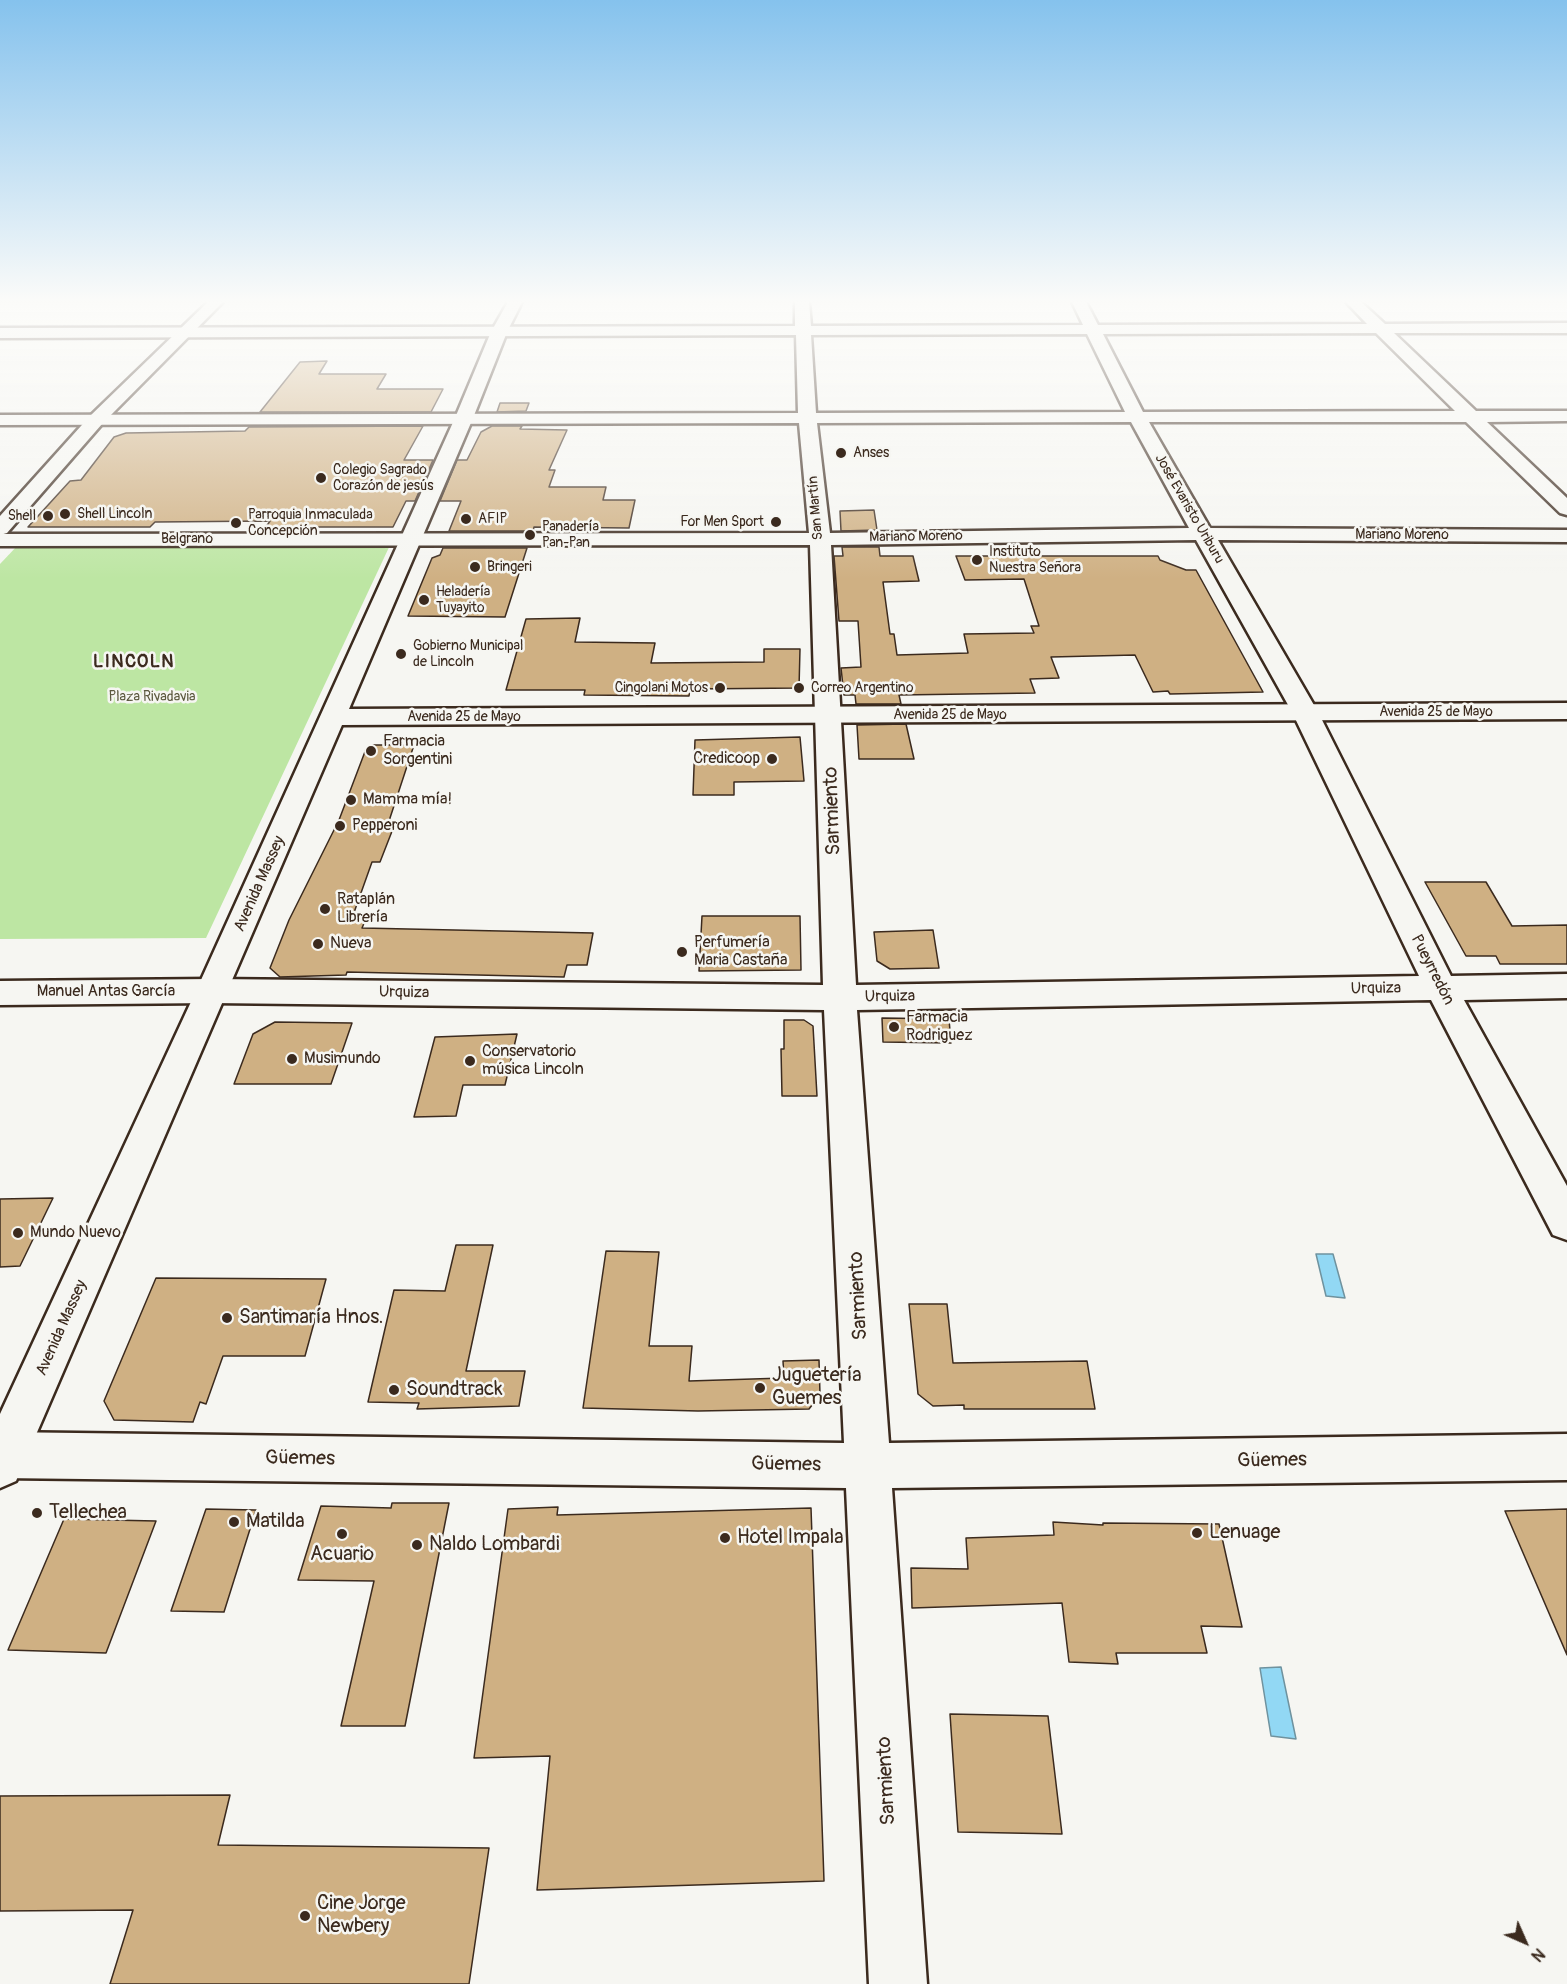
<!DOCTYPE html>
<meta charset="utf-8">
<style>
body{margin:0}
#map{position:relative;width:1567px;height:1984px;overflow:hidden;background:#f6f6f2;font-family:Pangolin,sans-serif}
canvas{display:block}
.north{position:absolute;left:1495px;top:1912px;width:60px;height:60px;-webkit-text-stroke:4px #f6f6f2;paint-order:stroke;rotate:135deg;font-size:16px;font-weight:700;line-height:24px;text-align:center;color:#3b2a1e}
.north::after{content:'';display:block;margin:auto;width:21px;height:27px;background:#3b2a1e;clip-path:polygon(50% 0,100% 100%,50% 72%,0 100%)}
</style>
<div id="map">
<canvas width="1567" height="1984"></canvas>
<div class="north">N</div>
</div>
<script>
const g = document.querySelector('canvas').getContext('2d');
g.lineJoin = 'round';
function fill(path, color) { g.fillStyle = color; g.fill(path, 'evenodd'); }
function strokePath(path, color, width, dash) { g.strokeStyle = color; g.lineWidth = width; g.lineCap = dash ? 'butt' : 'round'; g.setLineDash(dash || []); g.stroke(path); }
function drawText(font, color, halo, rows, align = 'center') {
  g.font = font + ' Pangolin,sans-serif'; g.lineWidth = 5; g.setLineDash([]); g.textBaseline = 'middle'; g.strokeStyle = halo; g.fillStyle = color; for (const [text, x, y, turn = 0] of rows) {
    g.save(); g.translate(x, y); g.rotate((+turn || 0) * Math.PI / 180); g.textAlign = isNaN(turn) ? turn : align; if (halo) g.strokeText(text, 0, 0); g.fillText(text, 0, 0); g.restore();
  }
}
fill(new Path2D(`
 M391,543L206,938L0,939V564L18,545Z`), '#bde6a3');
const water = new Path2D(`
 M1316,1254H1333L1345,1298L1326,1296Z
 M1281,1667L1296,1739L1271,1736L1260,1668Z`);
fill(water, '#92d8f4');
strokePath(water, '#6f929e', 1.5);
const building = new Path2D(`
 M327,361L319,374H386L377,389H443L431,412H260L300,362Z
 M500,403H529L526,411L497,412Z
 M423,426L404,460H433L415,501H406L393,527H266L270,521L155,522L150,527H28L70,481L81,480L114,437L126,433L245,431L249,427Z
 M492,426H522L520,429L567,430L549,470H555L549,487H606L603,500H635L629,528L534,527L533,531H449L461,501H440L457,460H467L481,432Z
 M874,510L877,530L841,531L840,511Z
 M842,547H879L880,556H913L919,581L883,582L890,634H894L897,655L968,653L964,634L1034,633L1031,626H1039L1024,579L965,580L956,556H1158L1160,560L1186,570H1196L1263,692L1170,694L1168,691L1153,692L1135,655L1051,657L1059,678L1030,679L1035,693L899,695L901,704H856L855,695H844L841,668L861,667L858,621H839L834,556H843Z
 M443,548H527L505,617L408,616L432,558L440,555Z
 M580,618L575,642L655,643L651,663L764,662V649H800L799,688L690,689L689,696L584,695L585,690H506L526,619Z
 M906,724L914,759H859L857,725Z
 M800,737L804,781L734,782V795H693L695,740Z
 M374,745H414L389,821H396L380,862H372L351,921H365L362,928L593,933L587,965H567L564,977L347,972L346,975L280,977L270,968L289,920L339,820L366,749Z
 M1425,882H1486L1512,926L1567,925V964H1500L1496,956H1466Z
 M702,916H800L801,970L699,971Z
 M933,930L939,968L890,969L877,961L874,932Z
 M882,1018L949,1019L951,1043L883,1042Z
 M784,1020H804L813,1026L817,1096H782L781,1049H784Z
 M275,1022L352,1023L331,1084H234L253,1034Z
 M517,1034L505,1085H463L456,1116L414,1117L435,1037Z
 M53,1198L20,1266L0,1267V1199Z
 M456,1245H493L466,1371H525L519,1406L417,1409L419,1403L368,1402L394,1290L445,1291Z
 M606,1251L659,1252L649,1346H692L689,1381L784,1378L783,1361L819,1360L820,1395L809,1409L698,1411L583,1408Z
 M156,1278L326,1279L305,1356H223L206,1404L200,1402L193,1422L114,1420L104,1401Z
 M909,1304H947L953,1363L1087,1361L1095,1409H964V1405L933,1406L918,1394Z
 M392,1503H449L405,1726H341L374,1581L298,1580L321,1506L391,1508Z
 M558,1507L557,1515L811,1508L824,1881L537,1890L550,1756L474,1758L508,1509Z
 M206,1509L256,1510L224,1612L171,1611Z
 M1567,1509V1655L1505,1511Z
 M64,1519L156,1521L106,1653L8,1650Z
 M1053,1522L1103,1525V1523L1219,1524L1242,1627L1201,1626L1207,1653H1116L1118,1664L1069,1662L1062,1603L912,1608L911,1568L968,1569L966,1538L1054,1535Z
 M950,1714L1048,1716L1062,1834L958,1832Z
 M230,1795L218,1845L489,1848L469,1984H110L133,1910L0,1911V1796Z`);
fill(building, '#cfb083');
strokePath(building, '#3b2a1e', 1.5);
const minor = new Path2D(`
 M795,302H809L811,326L1083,325L1072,302H1086L1098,325L1367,324L1346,302H1361L1385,324L1567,323V333H1394L1476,411H1567V421L1487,422L1567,498V515L1560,513L1466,422H1149L1210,528L1567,530V542L1218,540L1318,712L1451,976L1567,974V998L1464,1000L1567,1186V1240L1553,1235L1431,1000L857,1010L889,1443L1567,1434V1480L892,1488L927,1984H869L846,1488L0,1478V1432L844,1443L824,1010L212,1003L0,1005V981L212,979L823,985L810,545L0,546V534L809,533L799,423L0,425V415L798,413L796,335L0,338V328L795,326ZM1376,333L1455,411L1143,412L1103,334ZM1087,334L1125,412L816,413L811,335ZM1131,422L1189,528L830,533L817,423ZM1196,540L1292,712L1419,976L856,985L831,545Z`);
const secondary = new Path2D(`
 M208,302H223L102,424L7,533L0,535V516L90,416Z
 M508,302H522L507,332L473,418L349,709L1567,703V719L342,725L16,1481L0,1488V1414L196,991L455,418L491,332Z`);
strokePath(minor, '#3b2a1e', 5);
strokePath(secondary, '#3b2a1e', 5);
fill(minor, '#f6f6f2');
fill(secondary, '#f6f6f2');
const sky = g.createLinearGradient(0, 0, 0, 579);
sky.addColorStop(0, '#85c2ed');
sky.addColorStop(0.52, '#fbfbf9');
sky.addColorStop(1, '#fbfbf900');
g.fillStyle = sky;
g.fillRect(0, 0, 1567, 579);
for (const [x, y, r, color] of [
 [841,453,6,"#3b2a1e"],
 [321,478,6,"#3b2a1e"],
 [65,514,6,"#3b2a1e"],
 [48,516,6,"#3b2a1e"],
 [466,519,6,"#3b2a1e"],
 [776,522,6,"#3b2a1e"],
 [236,523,6,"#3b2a1e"],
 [530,535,6,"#3b2a1e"],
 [977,560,6,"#3b2a1e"],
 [475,567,6,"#3b2a1e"],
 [424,600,6,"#3b2a1e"],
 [401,654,6,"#3b2a1e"],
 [720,688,6,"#3b2a1e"],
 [799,688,6,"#3b2a1e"],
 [371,751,6,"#3b2a1e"],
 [772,759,6,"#3b2a1e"],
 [351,800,6,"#3b2a1e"],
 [340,826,6,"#3b2a1e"],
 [325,909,6,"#3b2a1e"],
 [318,944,6,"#3b2a1e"],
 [682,952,6,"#3b2a1e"],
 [894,1027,6,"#3b2a1e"],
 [292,1059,6,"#3b2a1e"],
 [470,1061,6,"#3b2a1e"],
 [18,1233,6,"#3b2a1e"],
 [227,1318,6,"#3b2a1e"],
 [760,1388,6,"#3b2a1e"],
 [394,1390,6,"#3b2a1e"],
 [37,1513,6,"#3b2a1e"],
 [234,1522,6,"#3b2a1e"],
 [1197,1533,6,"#3b2a1e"],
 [342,1534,6,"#3b2a1e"],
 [725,1538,6,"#3b2a1e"],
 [417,1545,6,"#3b2a1e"],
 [305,1916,6,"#3b2a1e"]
]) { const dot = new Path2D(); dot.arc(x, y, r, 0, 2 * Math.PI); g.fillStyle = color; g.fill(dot); strokePath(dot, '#f6f6f2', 2); }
drawText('14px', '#3b2a1e', '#f6f6f2', [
 ["Anses",853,453],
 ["Colegio Sagrado",333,470],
 ["Corazón de jesús",333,486],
 ["Shell Lincoln",77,514],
 ["Parroquia Inmaculada",248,515],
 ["Concepción",248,531],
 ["Shell",36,516,"right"],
 ["AFIP",478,519],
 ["For Men Sport",764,522,"right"],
 ["Panadería",542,527],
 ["Pan-Pan",542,543],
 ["Instituto",989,552],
 ["Nuestra Señora",989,568],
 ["Bringeri",487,567],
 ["Heladería",436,592],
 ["Tuyayito",436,608],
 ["Gobierno Municipal",413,646],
 ["de Lincoln",413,662],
 ["Cingolani Motos",708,688,"right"],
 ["Correo Argentino",811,688]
], 'left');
drawText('14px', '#3b2a1e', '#f6f6f2', [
 ["San Martín",816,508,-95],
 ["José Evaristo Uriburu",1189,509,60],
 ["Mariano Moreno",1402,535],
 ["Mariano Moreno",916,537,-1],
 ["Belgrano",187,539],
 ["Avenida 25 de Mayo",1436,712],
 ["Avenida 25 de Mayo",950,715],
 ["Avenida 25 de Mayo",464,717]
]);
drawText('14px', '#5c593f', '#f6f6f2', [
 ["Plaza Rivadavia",152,697]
]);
drawText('16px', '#3b2a1e', '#f6f6f2', [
 ["Farmacia",383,742],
 ["Sorgentini",383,760],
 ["Credicoop",760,759,"right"],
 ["Mamma mía!",363,800],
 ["Pepperoni",352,826],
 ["Rataplán",337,900],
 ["Librería",337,918],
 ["Perfumería",694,943],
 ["Maria Castaña",694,961],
 ["Nueva",330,944],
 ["Farmacia",906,1018],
 ["Rodriguez",906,1036],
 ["Conservatorio",482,1052],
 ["música Lincoln",482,1070],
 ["Musimundo",304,1059],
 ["Mundo Nuevo",30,1233]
], 'left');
drawText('16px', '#3b2a1e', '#f6f6f2', [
 ["Avenida Massey",260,884,-66],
 ["Pueyrredón",1432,970,63],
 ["Urquiza",1376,989,-1],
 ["Manuel Antas García",106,992],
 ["Urquiza",404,993,1],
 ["Urquiza",890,997,-1],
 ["Avenida Massey",62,1328,-66]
]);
g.letterSpacing = '1.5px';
drawText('bold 18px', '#3b2a1e', '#f6f6f2', [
 ["LINCOLN",134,662]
]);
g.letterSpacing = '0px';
drawText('20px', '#3b2a1e', '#f6f6f2', [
 ["Sarmiento",833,811,-92],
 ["Sarmiento",859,1296,-93],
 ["Güemes",300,1459,1],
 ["Güemes",1272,1461,-1],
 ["Güemes",786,1465,1],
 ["Sarmiento",887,1781,-93]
]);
drawText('20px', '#3b2a1e', '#f6f6f2', [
 ["Santimaría Hnos.",239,1318],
 ["Juguetería",772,1376],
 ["Guemes",772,1399],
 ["Soundtrack",406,1390],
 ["Tellechea",49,1513],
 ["Matilda",246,1522],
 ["Lenuage",1209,1533],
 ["Hotel Impala",737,1538],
 ["Naldo Lombardi",429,1545],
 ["Acuario",342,1555,"center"],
 ["Cine Jorge",317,1904],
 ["Newbery",317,1927]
], 'left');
</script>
